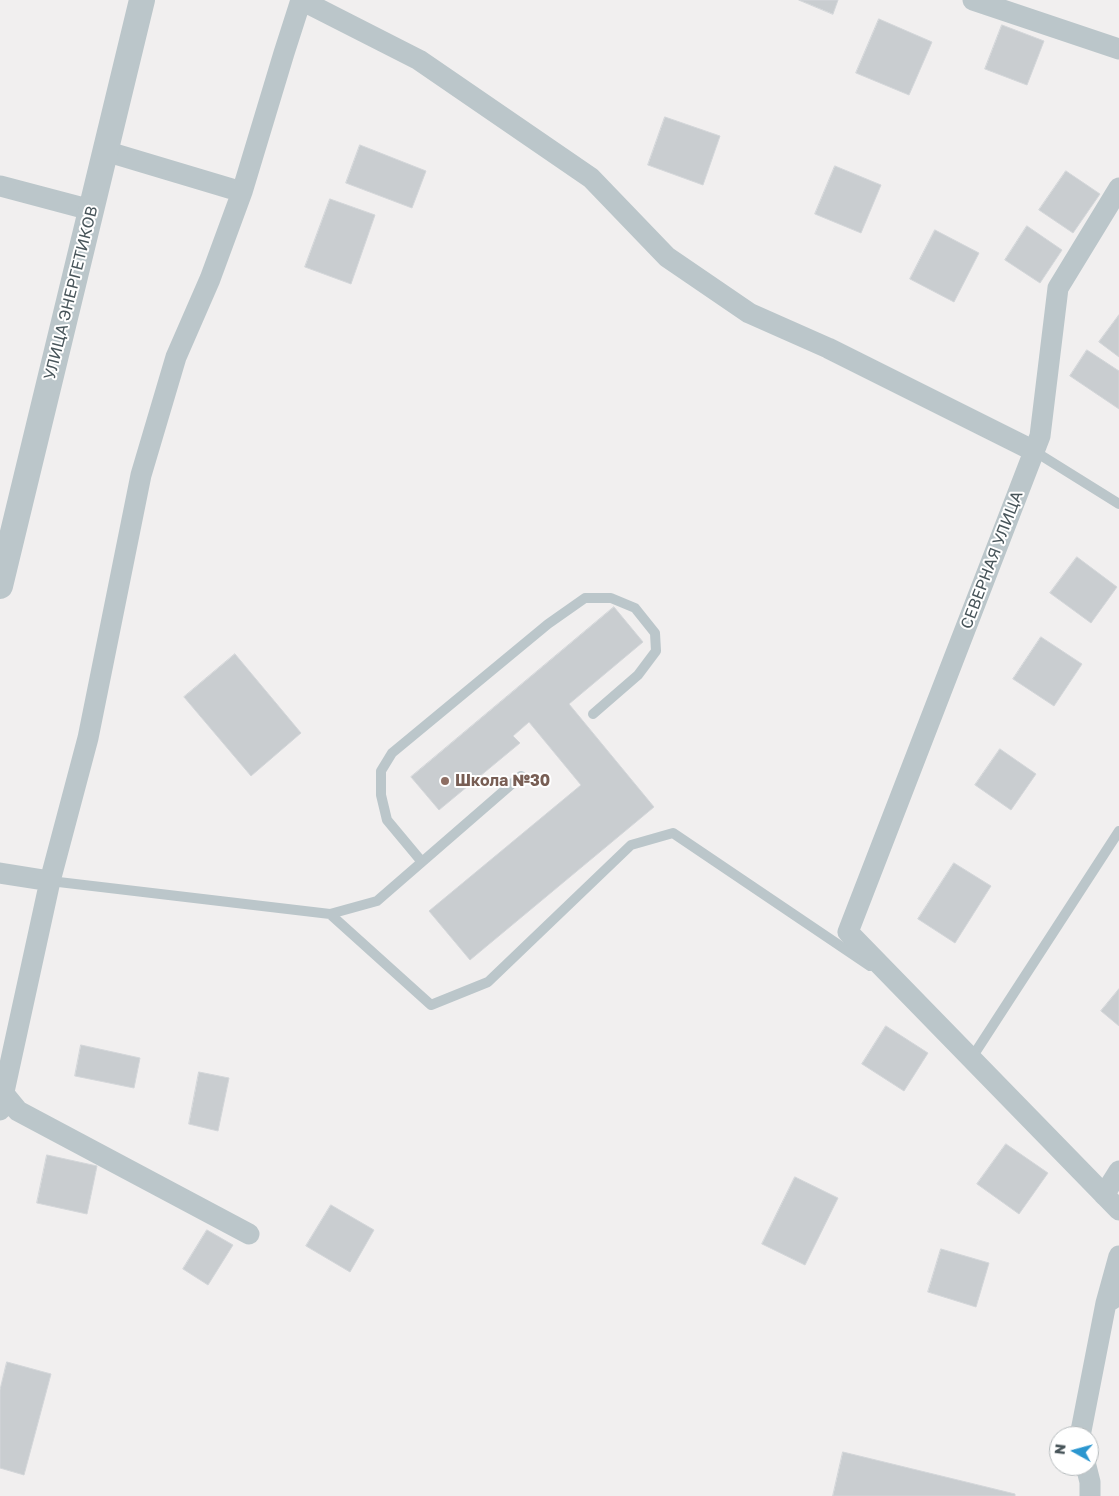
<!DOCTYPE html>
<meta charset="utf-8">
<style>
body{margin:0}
#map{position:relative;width:1119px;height:1496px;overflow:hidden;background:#f1efef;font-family:"Golos Text",sans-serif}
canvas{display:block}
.north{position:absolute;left:1049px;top:1426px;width:50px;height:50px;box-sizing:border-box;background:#fff;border:1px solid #b6bbbd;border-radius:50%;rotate:277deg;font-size:14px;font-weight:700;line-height:20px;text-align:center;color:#48555a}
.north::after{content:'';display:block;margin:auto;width:18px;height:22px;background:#2b96cf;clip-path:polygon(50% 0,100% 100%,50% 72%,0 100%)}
</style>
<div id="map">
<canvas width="1119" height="1496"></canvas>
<div class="north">N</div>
</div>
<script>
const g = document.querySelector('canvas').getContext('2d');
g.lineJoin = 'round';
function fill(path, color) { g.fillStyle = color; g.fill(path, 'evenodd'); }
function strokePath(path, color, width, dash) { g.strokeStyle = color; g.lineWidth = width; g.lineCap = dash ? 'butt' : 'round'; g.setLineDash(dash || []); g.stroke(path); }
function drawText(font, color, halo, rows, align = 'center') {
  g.font = font + ' "Golos Text",sans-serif'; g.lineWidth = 4; g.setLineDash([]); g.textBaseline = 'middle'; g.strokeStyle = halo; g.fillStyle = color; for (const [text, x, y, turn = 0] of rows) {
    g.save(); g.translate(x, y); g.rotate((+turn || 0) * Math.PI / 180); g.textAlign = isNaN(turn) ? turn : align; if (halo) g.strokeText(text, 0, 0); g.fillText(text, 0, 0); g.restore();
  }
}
const building = new Path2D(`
 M799,0H838L833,14Z
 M879,19L932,42L909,95L856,73Z
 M1002,25L1044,41L1027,85L985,69Z
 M665,117L720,136L703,185L648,165Z
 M360,145L426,171L412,208L346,183Z
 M835,166L881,185L861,233L815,214Z
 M1066,171L1100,194L1073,233L1039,210Z
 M330,199L375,215L351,284L305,267Z
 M1027,226L1062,250L1040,283L1005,260Z
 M935,230L979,253L954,302L910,279Z
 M1119,315V357L1099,342Z
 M1087,350L1119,371V409L1070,376Z
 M1077,557L1117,587L1091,623L1050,593Z
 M614,607L643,642L569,704L654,807L470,960L429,911L581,785L529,722L513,736L520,743L439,810L411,777Z
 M1041,637L1082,664L1054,706L1013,679Z
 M235,654L301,733L251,776L184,697Z
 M1000,749L1036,774L1011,810L975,785Z
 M954,863L991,886L955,943L918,919Z
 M1119,989V1026L1101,1011Z
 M886,1026L928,1053L904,1091L862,1064Z
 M81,1045L140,1058L134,1088L75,1076Z
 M199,1072L229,1078L218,1131L189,1124Z
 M1006,1144L1048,1173L1019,1214L977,1184Z
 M47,1155L97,1166L87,1214L37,1203Z
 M795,1177L838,1198L805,1265L762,1244Z
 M331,1205L374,1230L350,1272L306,1246Z
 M207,1230L233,1245L208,1285L183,1269Z
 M941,1249L989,1263L976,1307L928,1292Z
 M7,1362L51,1374L24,1475L0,1468V1390Z
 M843,1452L1015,1494V1496H833Z`);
fill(building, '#c9cdd0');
strokePath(building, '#d3d6d9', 1);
strokePath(new Path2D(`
 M1034,451L1119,504
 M422,862L387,820L381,795V771L392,753L548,624L585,598H611L635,608L655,633L656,651L638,675L593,714
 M50,881L330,914L431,1005L488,982L631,845L673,833L870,966
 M330,914L377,901L521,776
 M971,1059L1119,831`), '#bbc6ca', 10);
strokePath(new Path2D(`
 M301,0L419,60L591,178L667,257L749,313L828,348L1034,451
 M973,0L1119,49
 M105,151L242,192L284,53L301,0
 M0,186L91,210
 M1119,188L1058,288L1040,436L848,932L1119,1210
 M0,873L50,881
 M4,1094L18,1111L249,1234
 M0,1110L50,881L88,738L141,475L176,357L210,279L242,192
 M1104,1195L1119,1171
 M1106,1303L1119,1256
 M1080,1436L1106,1303L1119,1295
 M1086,1466L1090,1482V1496`), '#bbc6ca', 21);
strokePath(new Path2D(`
 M0,586L142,0`), '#bbc6ca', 26);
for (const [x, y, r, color] of [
 [445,781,5,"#8d6e63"]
]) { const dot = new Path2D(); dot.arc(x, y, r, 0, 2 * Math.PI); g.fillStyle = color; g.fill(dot); strokePath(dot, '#fff', 2); }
drawText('16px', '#48555a', '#fff', [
 ["УЛИЦА ЭНЕРГЕТИКОВ",71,293,-76],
 ["СЕВЕРНАЯ УЛИЦА",992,560,-69]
]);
drawText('bold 16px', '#785e54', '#fff', [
 ["Школа №30",455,781]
], 'left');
</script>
